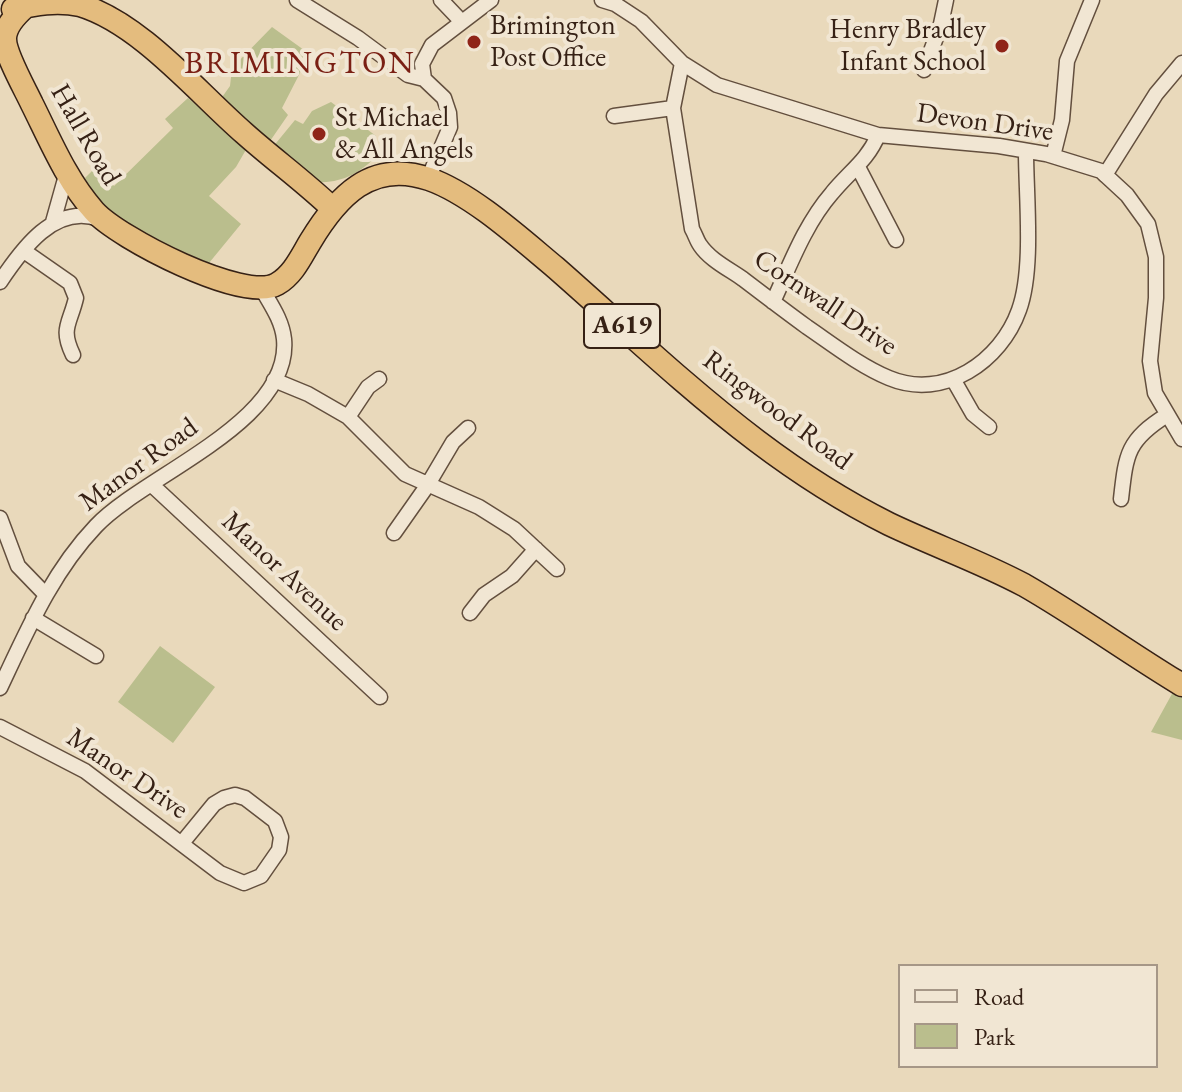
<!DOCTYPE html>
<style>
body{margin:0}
#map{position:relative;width:1182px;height:1092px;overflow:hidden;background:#e9d9bb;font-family:"EB Garamond",serif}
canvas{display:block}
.legend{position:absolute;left:898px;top:964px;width:260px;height:104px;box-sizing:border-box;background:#f1e6d3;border:2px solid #a69787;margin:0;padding:10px 14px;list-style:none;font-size:24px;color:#362115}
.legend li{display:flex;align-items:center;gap:16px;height:40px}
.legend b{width:40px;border:2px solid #a69787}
</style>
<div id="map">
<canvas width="1182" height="1092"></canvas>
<ul class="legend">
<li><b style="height:10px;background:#f1e6d3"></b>Road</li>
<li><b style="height:22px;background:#babe8d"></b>Park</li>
</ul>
</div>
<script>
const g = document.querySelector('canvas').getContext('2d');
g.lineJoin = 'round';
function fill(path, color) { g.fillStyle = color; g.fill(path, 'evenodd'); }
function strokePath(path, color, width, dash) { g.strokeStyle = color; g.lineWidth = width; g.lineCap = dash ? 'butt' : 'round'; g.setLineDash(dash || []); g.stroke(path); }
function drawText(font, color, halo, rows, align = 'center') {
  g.font = font + ' "EB Garamond",serif'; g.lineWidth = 8; g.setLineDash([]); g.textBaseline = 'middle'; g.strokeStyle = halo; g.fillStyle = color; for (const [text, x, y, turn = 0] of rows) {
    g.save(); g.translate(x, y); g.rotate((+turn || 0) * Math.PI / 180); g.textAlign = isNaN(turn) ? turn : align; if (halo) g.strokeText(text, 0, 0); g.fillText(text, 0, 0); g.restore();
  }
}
fill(new Path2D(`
 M272,27L304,50L300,73L282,108L288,115L268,144L220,100L230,86L232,68Z
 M188,98L247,148L236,167L209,196L241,224L209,263L157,241L104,210L85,178L93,170L95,173L100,169L114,186L173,128L165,119Z
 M331,102L376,136L375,158C354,177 338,184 309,182L272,148L295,120L303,124L312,111Z
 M160,646L215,687L173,743L118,702Z
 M1173,692L1182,696V740L1151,732Z`), '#babe8d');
const minor = new Path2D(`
 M297,0L358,38L408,75L424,79
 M441,0L462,22
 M602,0L615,4L641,21L682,63L717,85L878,135L999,146L1046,154L1101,171L1127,195L1148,224L1156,257V298L1150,361L1155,393L1182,439
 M682,63L673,108L692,229C695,234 697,241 700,245C710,260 729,269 743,279C764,295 785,311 807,327C832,344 860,366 889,378C944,401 1001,361 1019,310C1034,269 1026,196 1026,152
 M924,70L941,24L946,0
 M614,116L673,108
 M1053,156L1062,120L1067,61L1092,0
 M858,167L896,240
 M1105,175L1156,94L1182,63
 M428,179L450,127L449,113L444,98L424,79L422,64L432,45L491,0
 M53,222L67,172
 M24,251L70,283L76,298C70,324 60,328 73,355
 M0,282C22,249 55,203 99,219
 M773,302C790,265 805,224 832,193C849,172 868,160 878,135
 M953,379L973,414L989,427
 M274,380L308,394L348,417L405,474L479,507L514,529L557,569
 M348,417L368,387L379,379
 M152,485L380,697
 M1121,499C1126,454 1127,440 1167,415
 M0,518L18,566L46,595
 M394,533L427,486L453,442L468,428
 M470,613L484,595L512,576L536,549
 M33,618L96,656
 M0,688C27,631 52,572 96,526C144,475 292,422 284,339C282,320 271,305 262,289
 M0,727L85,771L220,873L244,883L261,876L279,850L281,837L275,821L245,798L235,795L224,798L214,804L182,843`);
const highway = new Path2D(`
 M25,7C16,15 5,26 5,39C5,54 25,89 32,104C50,140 67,181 94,211C118,238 244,303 277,284C293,275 301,257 310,242C337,197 371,159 429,179C472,194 521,239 556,268C622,326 687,388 757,441C798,472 843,501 889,524C933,545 981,562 1024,585C1078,616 1129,653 1182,685
 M13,9C35,4 57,0 80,5C140,23 197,92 244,133C273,159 305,182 333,209`);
strokePath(minor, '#634f3e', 17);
strokePath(highway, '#362115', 25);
strokePath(minor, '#f1e6d3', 14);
strokePath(highway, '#e4bc7e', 22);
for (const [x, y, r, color] of [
 [474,42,8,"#8f2418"],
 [1002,46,8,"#8f2418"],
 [319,134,8,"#8f2418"]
]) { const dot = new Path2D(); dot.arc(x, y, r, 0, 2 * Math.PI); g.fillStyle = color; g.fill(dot); strokePath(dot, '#f1e6d3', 3); }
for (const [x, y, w] of [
 [622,326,76]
]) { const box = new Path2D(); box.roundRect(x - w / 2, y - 22, w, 44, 6); g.fillStyle = '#f1e6d3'; g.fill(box); strokePath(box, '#362115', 2); }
drawText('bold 26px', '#362115', null, [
 ["A619",622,326]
]);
drawText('28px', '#362115', '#f1e6d3', [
 ["Brimington",490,26],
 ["Post Office",490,58],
 ["Henry Bradley",986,30,"right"],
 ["Infant School",986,62,"right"],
 ["St Michael",335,118],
 ["& All Angels",335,150]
], 'left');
drawText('28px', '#362115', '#f1e6d3', [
 ["Devon Drive",985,123,8],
 ["Hall Road",85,135,60],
 ["Cornwall Drive",825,303,34],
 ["Ringwood Road",777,411,37],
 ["Manor Road",139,465,-36],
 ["Manor Avenue",284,572,43],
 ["Manor Drive",127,774,34]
]);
g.letterSpacing = '2px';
drawText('32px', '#7a1f14', '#f1e6d3', [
 ["BRIMINGTON",300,64]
]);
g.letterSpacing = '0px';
</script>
